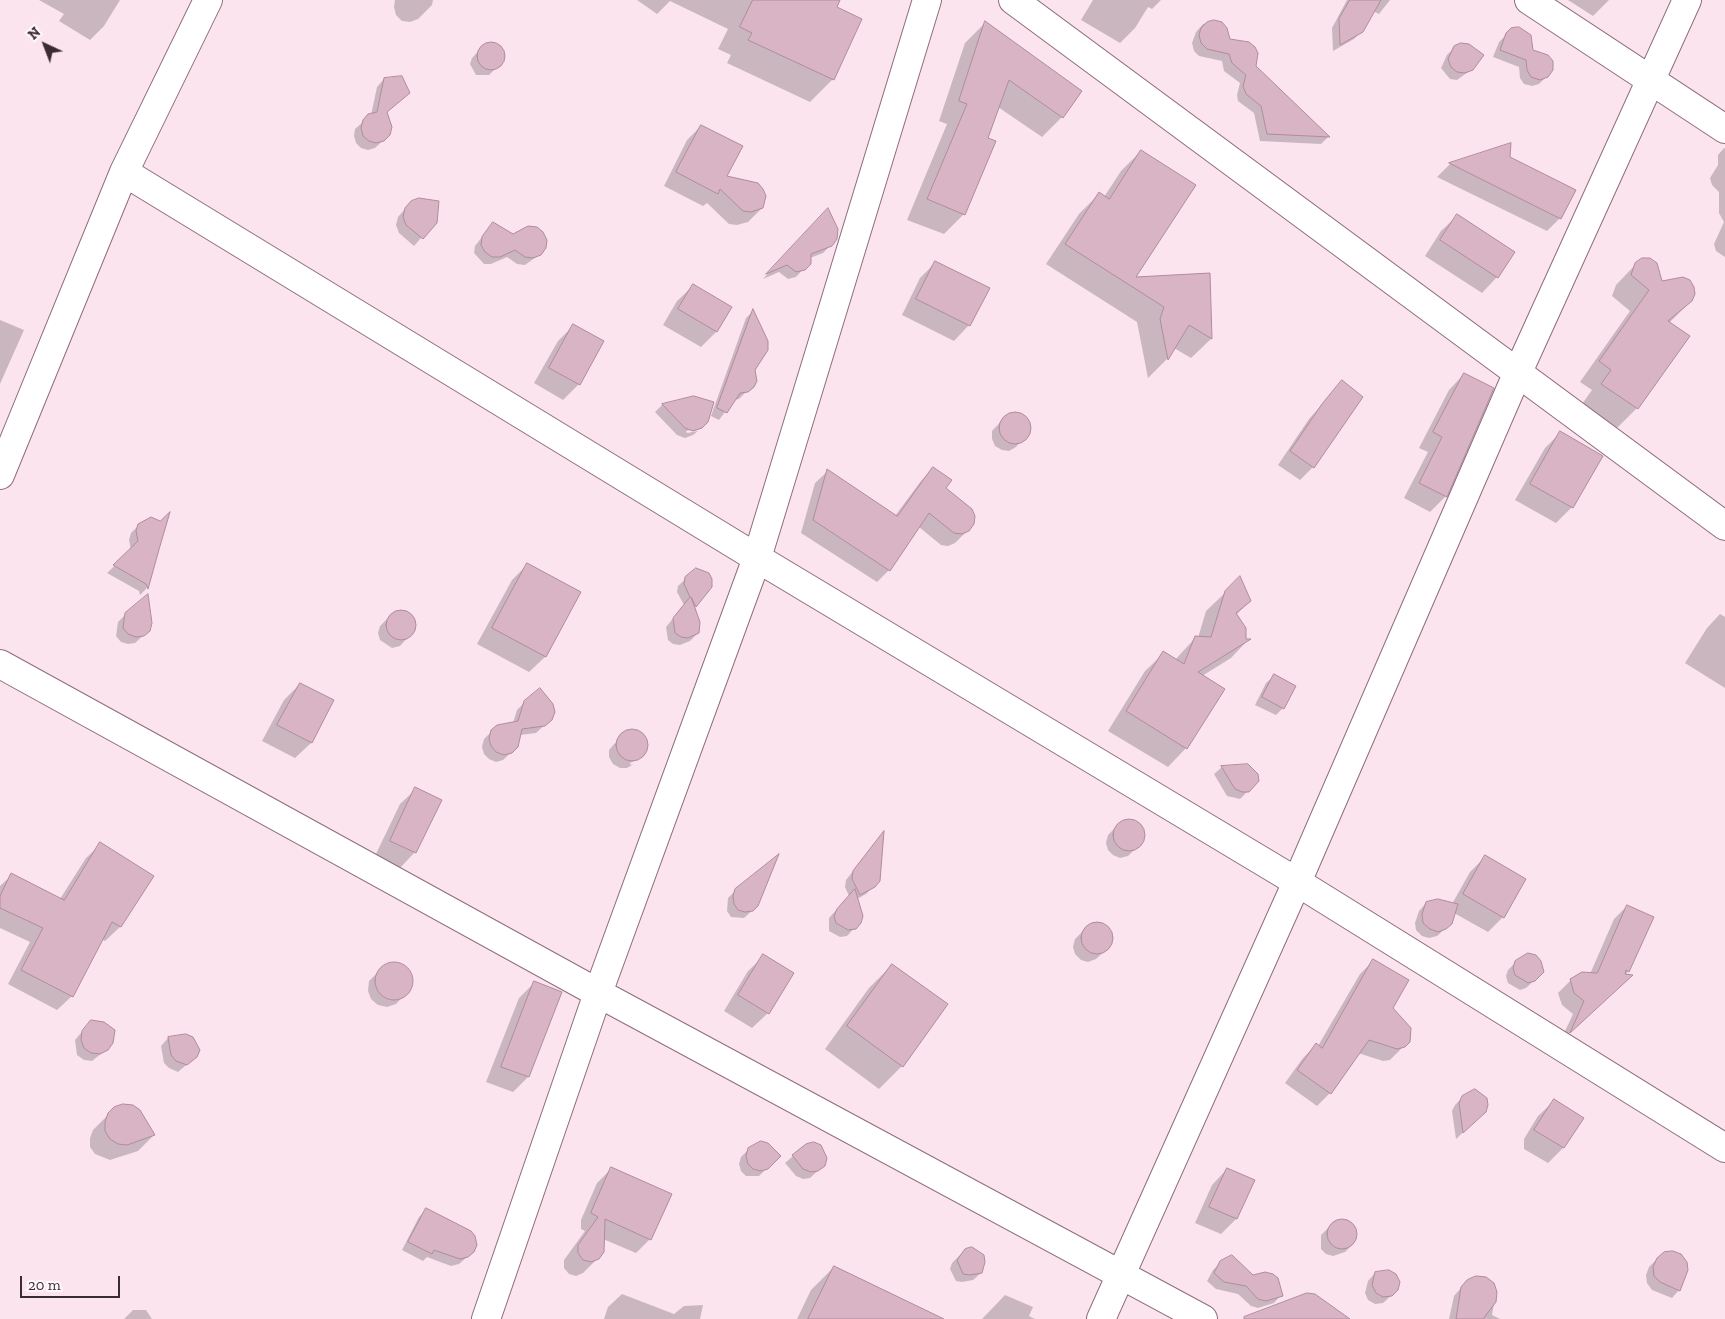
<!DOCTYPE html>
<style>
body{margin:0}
#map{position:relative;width:1725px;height:1319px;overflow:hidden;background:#fce4ef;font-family:"Zilla Slab",serif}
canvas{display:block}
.north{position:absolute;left:20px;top:20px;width:50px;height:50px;-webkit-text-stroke:4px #fff7fa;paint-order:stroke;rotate:317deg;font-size:14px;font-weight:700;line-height:20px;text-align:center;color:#3b2c33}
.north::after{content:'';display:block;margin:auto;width:18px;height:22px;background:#3b2c33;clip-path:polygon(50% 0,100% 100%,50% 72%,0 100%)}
.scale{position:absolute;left:20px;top:1276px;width:100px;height:22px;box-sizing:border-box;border:2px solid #3b2c33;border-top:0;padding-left:6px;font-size:15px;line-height:18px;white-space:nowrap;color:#3b2c33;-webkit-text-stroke:4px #fff7fa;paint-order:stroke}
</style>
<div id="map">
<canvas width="1725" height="1319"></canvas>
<div class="north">N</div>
<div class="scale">20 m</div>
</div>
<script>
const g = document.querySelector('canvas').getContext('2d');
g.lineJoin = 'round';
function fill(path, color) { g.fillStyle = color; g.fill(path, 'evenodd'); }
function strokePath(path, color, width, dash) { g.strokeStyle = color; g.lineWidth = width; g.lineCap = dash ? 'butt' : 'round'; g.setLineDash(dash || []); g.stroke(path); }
fill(new Path2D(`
 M39,0H120L104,26L90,40L59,21L64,14Z
 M395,0H433L432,5L418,19L410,22L402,21L396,15L394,7Z
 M637,0H839L835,8L833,79L810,102L727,63L731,55L718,49L728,29L670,1L657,14Z
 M1093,0H1161L1152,9L1148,7L1135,28L1120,43L1081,20Z
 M1347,0H1390L1379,14L1373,11L1362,31L1354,39L1333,51L1332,28Z
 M1568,0H1609L1593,16Z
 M1214,21L1254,66L1328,137L1321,144L1260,141L1254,113L1238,101L1237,95L1240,83L1224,71L1222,61L1199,56L1194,51L1192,43L1196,32L1203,24Z
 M985,23L1062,117L1042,137L998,107L964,214L944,234L907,220L947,124L939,121L965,43Z
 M1512,29L1532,51L1547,76L1539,84L1532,86L1524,84L1520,78L1519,67L1493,57L1499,42Z
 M490,43L502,50V62L489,75H476L470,64L472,58L484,45Z
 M1455,47L1472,69L1457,80L1450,79L1441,68L1447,55Z
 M384,79L408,93L386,113L389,135L375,148L368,150L361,148L356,143L354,136L355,129L371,115L377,87Z
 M701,126L726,177L762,208L748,222L737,225L729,224L707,203L703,206L664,186L687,140Z
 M1509,145L1508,158L1560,218L1547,231L1437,177L1450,164Z
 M1724,148L1725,149V257L1716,251L1714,244L1724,222L1719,213V192L1712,185L1710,178L1718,165V155Z
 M1141,151L1134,279L1209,275L1211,339L1191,358L1174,348L1167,359L1148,378L1137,322L1046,264L1079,214L1099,194L1104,197L1121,171Z
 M411,202L435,222L414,246L399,233L396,225L398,217Z
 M1457,216L1497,277L1482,293L1425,256L1441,231Z
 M821,217L831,245L823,253L810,258L809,263L796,277L788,279L779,272L763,279Z
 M493,223L540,254L525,265L517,264L507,257L491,264H484L474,253L475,246Z
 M936,262L969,325L954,341L902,315L920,278Z
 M1636,264L1691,301L1669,323L1688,336L1637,408L1617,428L1582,404L1592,390L1580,382L1630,311L1612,296L1616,285Z
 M693,286L730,308L716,332L701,347L663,325L677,301Z
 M753,311L754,369L747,391L739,399L734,400L719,420L711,416L746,318Z
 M0,320L24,330L0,384Z
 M573,326L602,342L579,384L563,400L534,383L558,341Z
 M1464,374L1446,496L1430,512L1404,498L1428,452L1419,448L1449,390Z
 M1342,382L1362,397L1313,467L1300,480L1278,465L1309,419Z
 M694,398L701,427L686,431L687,433L698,431L693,435L685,438L677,435L655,412L662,405Z
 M1012,413L1019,414L1026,418L1029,425V432L1016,447L1009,451L1002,450L995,446L992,439V431L1005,417Z
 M1560,433L1601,456L1572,507L1556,523L1515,500L1545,448Z
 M933,468L968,530L955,543L948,546L941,545L919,527L889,570L877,582L801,533L815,483L828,471L895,516L921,481Z
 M168,516L146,589L140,595L139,591L107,573L131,550L129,540L131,533L139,525L160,523Z
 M528,564L579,592L545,657L529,672L477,644L512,580Z
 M696,569L708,573L711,586L693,608L698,633L690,641L680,645L673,644L668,640L666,627L684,605L677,592L678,586Z
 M1226,592L1250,601L1236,615L1244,640H1248L1231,658L1202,676L1186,748L1168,767L1108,731L1145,671L1164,653L1175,660L1195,638H1198L1206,611Z
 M401,611L408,613L413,618L415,625L413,632L400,646L392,648L380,640L378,633L380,626L394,612Z
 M126,614L149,630L135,643L128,644L121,642L116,636L118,622Z
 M1720,614L1725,617V688L1685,663L1707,628Z
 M1274,676L1283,708L1276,715L1255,705L1266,683Z
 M300,684L332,701L311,743L295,758L262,741L284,700Z
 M525,702L551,719L536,733L520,735L517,747L503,760L496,762L489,759L484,754L482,747L484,739L497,726L513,723L517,710Z
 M628,731H636L642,735L646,741V749L639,759L630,763L631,765L634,764L627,768H620L613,764L609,757V750L622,735Z
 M1222,767L1248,791L1240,799L1227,796L1214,774Z
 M416,789L415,852L400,868L375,856L400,804Z
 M1130,820L1137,822L1142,827L1144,835L1142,842L1128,856L1120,858L1113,855L1108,850L1106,843L1108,835L1122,821Z
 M882,834L874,886L866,894L857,899L860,922L847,936L840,937L829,931V918L849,896L845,887L846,880Z
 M101,844L152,876L120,927L105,941L102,939L72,996L57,1010L8,984L30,942L0,928V886L12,875L60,899L86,858Z
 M1485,857L1503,917L1488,932L1454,913L1451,923L1437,936L1429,938L1422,936L1416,930L1415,923L1419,911L1426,903L1452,904L1470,872Z
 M736,890L757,906L744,918L731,917L727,911L728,898Z
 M1627,906L1628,971L1619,987L1560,1042L1573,1014L1562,1005L1558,993L1571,980L1590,974L1614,919Z
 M1097,923L1105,925L1110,931L1112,938L1110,946L1096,959L1088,962L1081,960L1075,954L1073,947L1075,939L1089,925Z
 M764,956L768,1013L752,1028L724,1011L748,971Z
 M1373,961L1392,1008L1409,1041L1390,1060L1383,1061L1358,1053L1330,1093L1317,1106L1285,1083L1303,1058L1316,1045L1318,1046L1360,974Z
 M1516,962L1543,972L1526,988L1520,990L1508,983L1506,976L1508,970Z
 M393,963L402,965L409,971L412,979L410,989L396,1004L387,1007L378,1005L371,999L368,991L369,981L384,966Z
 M892,965L902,1066L879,1089L825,1049L869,988Z
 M534,983L528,1077L513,1092L486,1082L519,998Z
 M91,1021L107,1049L92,1061L84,1060L77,1055L75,1040Z
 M168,1038L191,1061L178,1072L169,1068L164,1063L161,1046Z
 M1463,1097L1479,1117L1456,1139L1452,1111L1455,1105Z
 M1554,1101L1582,1118L1563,1148L1548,1163L1524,1149V1139L1538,1116Z
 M115,1108L154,1135L138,1151L110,1160L95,1154L90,1147V1138L93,1130Z
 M749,1149L779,1156L759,1176H746L741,1171L739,1164L741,1157Z
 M793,1156L824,1165L810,1178L803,1179L796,1176L785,1163Z
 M611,1169L650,1239L636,1253L603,1239L598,1258L583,1273L576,1276L569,1274L564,1268V1260L585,1231L581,1229V1220L597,1183Z
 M1227,1169L1253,1181L1236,1219L1221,1234L1195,1223L1212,1185Z
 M426,1210L473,1252L459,1264L451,1266L427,1257L423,1261L402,1250L419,1217Z
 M1341,1219L1348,1221L1354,1226L1355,1233L1353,1244L1345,1252L1333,1256L1326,1254L1321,1249V1235L1335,1221Z
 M972,1248L983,1256L981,1273L973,1280L962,1282L956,1281L950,1269L952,1263L965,1250Z
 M1657,1259L1679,1290L1672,1298L1652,1290L1647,1283L1646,1275L1649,1267Z
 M1221,1262L1253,1276L1281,1295L1274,1303L1258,1308L1251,1306L1238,1294L1216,1289L1207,1281L1213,1270Z
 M834,1267L902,1319H797L811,1290Z
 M1375,1273L1397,1290L1383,1303L1375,1304L1368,1300L1365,1293L1368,1281Z
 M1467,1281L1496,1292L1492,1315L1500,1319H1449L1454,1296Z
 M622,1294L674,1314L684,1306L703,1305L700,1319H604L608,1307Z
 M1005,1295L1033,1307L1029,1316L1035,1319H982Z
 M133,1310H146L152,1319H124Z`), '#0003');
const building = new Path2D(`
 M753,0H840L837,7L862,19L834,80L748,40L752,33L740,27Z
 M1350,0H1381L1363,32L1340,45L1339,19Z
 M1214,20L1222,22L1227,28L1230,39L1249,42L1255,47L1258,53L1256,66L1330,137L1267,134L1261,106L1246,94L1243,86L1246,75L1232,63L1229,54L1207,49L1201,43L1199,35L1201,28L1207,22Z
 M985,21L1082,91L1063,118L1009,80L988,138L996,141L965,215L927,199L967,104L959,101Z
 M1519,27L1531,35L1533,50L1548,55L1553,61V70L1548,77L1540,80L1531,77L1527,70L1526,60L1500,50L1506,33L1511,28Z
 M477 56a14 14 0 1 1 28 0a14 14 0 1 1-28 0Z
 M1461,43L1469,44L1484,55L1473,70L1465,73L1457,72L1451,67L1448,59L1454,46Z
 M402,76L410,93L387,112L392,127L390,135L384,141L376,143L369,141L363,136L361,128L363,120L368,114L377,112L384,78Z
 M701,125L743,146L727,176L758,183L763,189L766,196L763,208L751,212L743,211L720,189L718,194L676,172Z
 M1511,143L1510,157L1576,190L1561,219L1449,163Z
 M1141,150L1196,185L1136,277L1210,273L1212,339L1189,325L1168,360L1160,319L1164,307L1065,244L1099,192L1109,199Z
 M419,198L439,201L437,223L423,239L406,225L403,217L405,208L411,201Z
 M828,208L838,229L837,239L832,246L811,254V264L805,270L796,272L787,265L766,274Z
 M1457,214L1515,252L1498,278L1440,240Z
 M493,222L513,234L528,226L537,227L543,232L547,240L546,248L541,255L533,258L525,257L515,250L500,257H492L485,252L481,245L482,237Z
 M1642,258H1650L1657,263L1662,281L1683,277L1690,280L1694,287L1695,294L1692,301L1668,321L1690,336L1638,409L1601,384L1611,370L1599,361L1649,290L1631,275L1635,263Z
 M935,261L990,288L970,326L916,299Z
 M693,284L732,307L717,332L678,309Z
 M753,309L768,341V350L755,370L757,381L754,387L748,392L740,393L727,413L717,408Z
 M573,324L604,341L580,385L549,368Z
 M1464,373L1494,388L1447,497L1419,483L1442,437L1433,432Z
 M1342,380L1363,397L1314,468L1290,451L1322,404Z
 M694,396L714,402L708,422L702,428L693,431L685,428L662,404Z
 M999 428a16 16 0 1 1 32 0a16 16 0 1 1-32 0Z
 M1560,431L1603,456L1573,508L1530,484Z
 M933,467L952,480L946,488L972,509L975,516L974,524L969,531L962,534L954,533L929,513L890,571L813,520L827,469L897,516Z
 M170,512L160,546L148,589L146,584L113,565L138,541L136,531L138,524L151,517L160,521Z
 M527,563L581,592L546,657L492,628Z
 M696,568L709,573L712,579V587L696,607L691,597L700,622L699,633L688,638L681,637L675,633L673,618L690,597L684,584L685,577Z
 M1240,576L1251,601L1236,613L1246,628V639H1251L1198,672L1225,689L1187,749L1126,711L1163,651L1184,664L1195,636L1211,637L1225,591Z
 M148,594L152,623L150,631L144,636L136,637L128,634L123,628L125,613Z
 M386 625a15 15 0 1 1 30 0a15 15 0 1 1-30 0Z
 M1274,674L1296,686L1284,709L1262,697Z
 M300,683L334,700L312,743L277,725Z
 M540,688L553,704L555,712L552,720L545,726L522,729L518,747L512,753L504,755L496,752L491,746L489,739L491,730L497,725L518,721L524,701Z
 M616 745a16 16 0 1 1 32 0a16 16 0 1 1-32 0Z
 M1248,764L1258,774L1259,781L1249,792H1242L1235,789L1221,766Z
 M415,787L442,800L416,853L390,841Z
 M1113 835a16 16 0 1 1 32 0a16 16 0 1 1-32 0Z
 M884,831L880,881L875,887L860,895L852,879L853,871Z
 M100,842L154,876L121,927L112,922L73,997L21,970L43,928L0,908V896L11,873L64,900Z
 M779,854L758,906L753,911L745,912L738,910L734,904L733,896L735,889Z
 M1485,855L1526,879L1504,918L1463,894Z
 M855,889L863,916L861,923L856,929L848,930L836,923L834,916L837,909Z
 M1438,899L1458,904L1452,924L1446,929L1438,932L1430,929L1423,923L1422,914L1426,902Z
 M1627,905L1654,917L1629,972L1626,970L1625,974L1633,975L1570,1033L1584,1001L1574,993L1570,979L1582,972L1597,973Z
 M1081 938a16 16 0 1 1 32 0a16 16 0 1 1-32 0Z
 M1528,953L1536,955L1541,961L1544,972L1535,981L1528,983L1515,975L1513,968L1515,961Z
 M763,954L794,973L769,1014L738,995Z
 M1373,959L1409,980L1393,1008L1411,1028L1410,1042L1405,1047L1397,1049L1369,1040L1331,1094L1297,1070L1316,1043L1322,1048Z
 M375 981a19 19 0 1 1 38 0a19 19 0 1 1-38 0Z
 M892,964L948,1004L903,1067L847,1026Z
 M534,981L562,992L529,1077L501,1067Z
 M91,1020L104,1022L115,1030L113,1043L108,1050L100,1054L91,1053L84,1048L81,1040L82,1031Z
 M186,1034L193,1037L200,1050L197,1057L187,1065L176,1061L171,1055L168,1037Z
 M1475,1089L1487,1098L1488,1105L1486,1112L1463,1133L1459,1103L1462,1096Z
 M1554,1099L1584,1118L1564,1148L1534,1130Z
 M123,1104L133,1105L140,1110L155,1135L127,1145L118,1144L110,1139L105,1131V1122L108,1113L114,1107Z
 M761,1141L768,1143L781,1156L768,1169L761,1171L753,1169L748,1164L746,1156L748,1148Z
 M814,1142L821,1145L827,1158L825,1166L818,1171L811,1172L803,1169L792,1155L806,1144Z
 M611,1167L672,1194L651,1240L605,1219L604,1252L599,1259L591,1262L583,1260L578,1253V1245L598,1217L591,1213Z
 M1227,1168L1255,1180L1237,1219L1209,1207Z
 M426,1208L471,1231L475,1236L477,1245L474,1252L468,1257L460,1259L434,1250L432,1254L408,1242Z
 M1327 1234a15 15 0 1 1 30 0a15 15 0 1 1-30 0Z
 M972,1247L984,1255L985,1262L982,1273L970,1275L963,1274L957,1260L965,1249Z
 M1673,1251L1681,1254L1687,1262L1688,1270L1680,1291L1660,1282L1654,1276L1653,1267L1657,1258L1664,1252Z
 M1232,1255L1253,1275L1265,1272L1273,1274L1278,1278L1283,1296L1266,1301L1258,1299L1246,1286L1224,1282L1214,1273L1220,1261Z
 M834,1266L944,1319H808Z
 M1389,1270L1396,1274L1400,1282L1398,1290L1392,1296L1383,1297L1376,1293L1372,1285L1375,1272Z
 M1476,1276L1486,1277L1494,1283L1497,1292L1496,1302L1483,1319H1456L1461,1287L1467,1280Z
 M1307,1293L1315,1294L1350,1319H1244V1317Z`);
fill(building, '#d9b4c5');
strokePath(building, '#af8b9c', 1);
const street = new Path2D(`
 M1013,0L1725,526
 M1529,0L1725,129
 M124,172L757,558L1297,882L1725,1148
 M0,475L124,172L208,0
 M0,664L598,993L1203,1319
 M486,1319L598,993L757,558L927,0
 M1101,1319L1297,882L1518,372L1687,0`);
strokePath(street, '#8e6c7c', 30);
strokePath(street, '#fff', 28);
</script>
